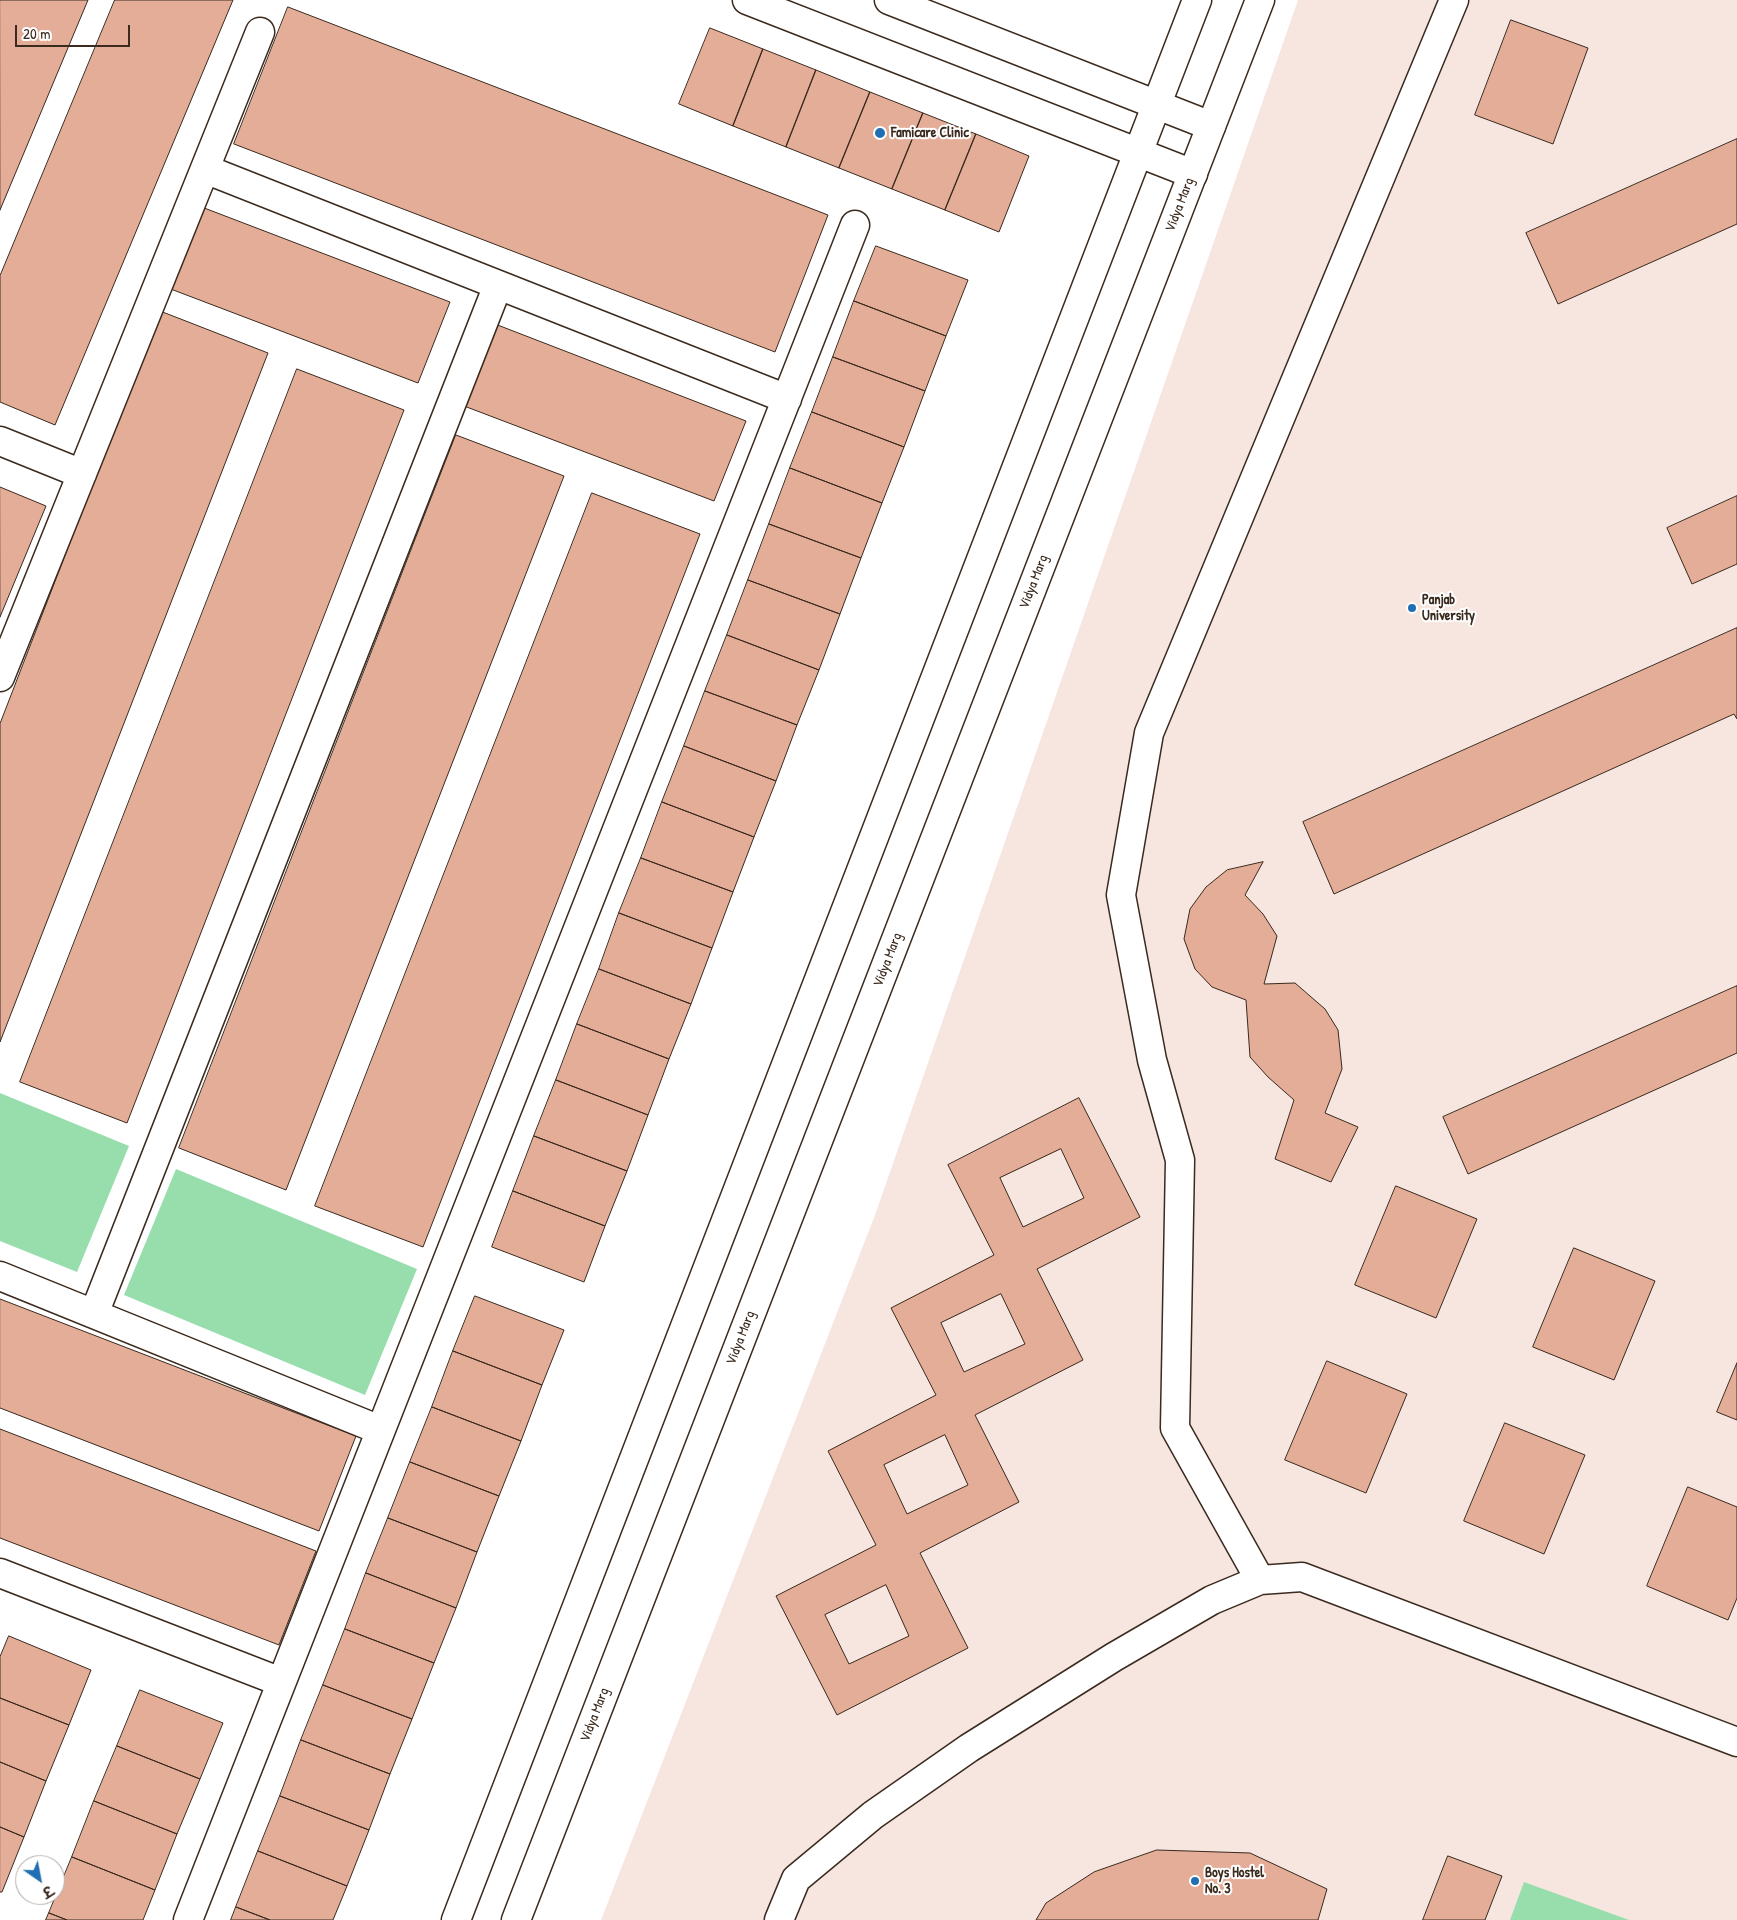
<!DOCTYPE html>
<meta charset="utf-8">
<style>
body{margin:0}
#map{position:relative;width:1737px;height:1920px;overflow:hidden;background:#fff;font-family:"Patrick Hand","Playpen Sans Deva",sans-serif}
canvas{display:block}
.north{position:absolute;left:15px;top:1855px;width:50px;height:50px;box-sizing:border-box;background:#fff;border:1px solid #b1aaa5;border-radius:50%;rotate:147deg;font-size:14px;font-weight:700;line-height:20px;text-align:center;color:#3b2a1e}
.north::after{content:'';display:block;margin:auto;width:18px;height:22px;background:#1f6fb2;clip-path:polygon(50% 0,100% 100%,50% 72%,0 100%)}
.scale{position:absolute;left:15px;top:25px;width:115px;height:22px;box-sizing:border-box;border:2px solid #3b2a1e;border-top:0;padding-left:6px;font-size:15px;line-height:18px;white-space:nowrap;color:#3b2a1e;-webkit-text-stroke:4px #fff;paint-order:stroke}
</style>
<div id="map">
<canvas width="1737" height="1920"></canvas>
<div class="north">उ</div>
<div class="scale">20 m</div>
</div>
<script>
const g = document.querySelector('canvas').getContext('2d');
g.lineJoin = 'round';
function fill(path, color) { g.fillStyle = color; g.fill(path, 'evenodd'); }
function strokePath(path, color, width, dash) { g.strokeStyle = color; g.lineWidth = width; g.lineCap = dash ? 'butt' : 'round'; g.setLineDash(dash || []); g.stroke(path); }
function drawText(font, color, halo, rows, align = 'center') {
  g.font = font + ' "Patrick Hand",sans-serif'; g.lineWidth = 4; g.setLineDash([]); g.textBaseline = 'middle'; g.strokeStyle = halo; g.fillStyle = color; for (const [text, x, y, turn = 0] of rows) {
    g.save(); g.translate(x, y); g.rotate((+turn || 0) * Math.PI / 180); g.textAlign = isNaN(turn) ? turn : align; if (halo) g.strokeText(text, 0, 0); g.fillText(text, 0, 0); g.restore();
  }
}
fill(new Path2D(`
 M1298,0H1737V1920H601L875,1215Z`), '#f7e6e0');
fill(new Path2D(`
 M0,1093L129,1146L77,1272L0,1241Z
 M176,1169L417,1269L365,1395L124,1295Z
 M1524,1882L1629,1920H1510Z`), '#97deac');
const building = new Path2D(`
 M0,0H88L0,210Z
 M115,0H233L55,425L0,402V276Z
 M288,7L828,215L775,352L234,144Z
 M1511,20L1588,48L1553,144L1475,115Z
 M710,28L763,49L733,126L679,104Z
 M763,49L816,70L786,147L733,126Z
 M816,70L870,92L839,168L786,147Z
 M870,92L923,113L892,189L839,168Z
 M923,113L976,134L945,210L892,189Z
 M976,134L1029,156L999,232L945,210Z
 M1737,139V224L1558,304L1526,233Z
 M199,206L450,302L418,383L168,288Z
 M876,246L968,280L946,336L854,301Z
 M854,301L946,336L925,391L833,357Z
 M160,311L268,353L0,1042V724Z
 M495,324L746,421L714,501L464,406Z
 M833,357L925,391L904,447L812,412Z
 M297,369L404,410L127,1123L20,1082Z
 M812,412L904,447L882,503L790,468Z
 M456,435L564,476L286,1190L179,1148Z
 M790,468L882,503L861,558L769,524Z
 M0,487L46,506L0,617Z
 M592,493L700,534L423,1247L315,1206Z
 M1737,496V564L1692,584L1667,528Z
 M769,524L861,558L840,614L748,580Z
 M748,580L840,614L819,670L727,635Z
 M1737,628V719L1734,714L1334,894L1303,822Z
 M727,635L819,670L797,725L705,691Z
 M705,691L797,725L776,781L684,746Z
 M684,746L776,781L754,837L662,802Z
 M662,802L754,837L733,892L641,858Z
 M641,858L733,892L712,948L619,913Z
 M1263,862L1245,895L1263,914L1277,936L1264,984L1295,983L1325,1009L1338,1030L1342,1069L1325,1113L1358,1127L1331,1182L1275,1159L1294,1100L1268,1077L1250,1057L1246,1000L1212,987L1195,969L1184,939L1190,909L1206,887L1227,870Z
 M619,913L712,948L691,1004L599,969Z
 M599,969L691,1004L669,1059L577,1024Z
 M1737,986V1053L1468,1174L1443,1117Z
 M577,1024L669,1059L648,1115L556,1080Z
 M556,1080L648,1115L627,1171L534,1136Z
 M1079,1098L1140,1217L1037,1269L1083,1360L975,1415L1019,1502L920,1553L968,1648L837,1715L776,1596L876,1545L828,1451L936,1395L891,1308L994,1255L948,1165ZM1061,1149L1084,1198L1023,1227L1000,1178ZM1001,1294L1025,1344L964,1372L941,1323ZM945,1435L968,1485L907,1514L884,1465ZM886,1585L909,1636L849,1664L825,1615Z
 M534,1136L627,1171L605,1226L513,1191Z
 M1396,1186L1477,1219L1436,1318L1355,1285Z
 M513,1191L605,1226L584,1282L492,1247Z
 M1574,1248L1655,1281L1614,1380L1533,1347Z
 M475,1296L564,1330L542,1385L453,1351Z
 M0,1299L356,1436L319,1531L0,1408Z
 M453,1351L542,1385L521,1441L432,1407Z
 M1327,1361L1407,1394L1366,1493L1285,1460Z
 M1737,1363V1420L1717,1412Z
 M432,1407L521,1441L499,1496L410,1462Z
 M1505,1423L1585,1455L1544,1554L1464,1521Z
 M0,1429L316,1551L279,1645L0,1538Z
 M410,1462L499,1496L477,1552L388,1518Z
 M1688,1487L1737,1507V1598L1728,1620L1647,1586Z
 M388,1518L477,1552L456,1608L366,1573Z
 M366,1573L456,1608L434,1663L345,1629Z
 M345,1629L434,1663L412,1719L323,1685Z
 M9,1636L91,1670L69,1725L0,1698V1657Z
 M323,1685L412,1719L390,1774L301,1740Z
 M140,1690L223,1723L200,1779L117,1746Z
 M0,1698L69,1725L46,1781L0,1762Z
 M301,1740L390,1774L369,1830L280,1796Z
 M117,1746L200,1779L177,1834L94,1801Z
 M0,1762L46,1781L24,1837L0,1827Z
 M280,1796L369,1830L347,1886L258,1851Z
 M94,1801L177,1834L155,1890L72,1857Z
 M0,1827L24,1837L2,1892H0Z
 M1157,1850L1250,1853L1327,1889L1318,1920H1036L1046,1903L1094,1872Z
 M258,1851L347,1886L333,1920H270L236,1907Z
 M1448,1856L1502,1876L1485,1920H1423Z
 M72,1857L155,1890L143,1920H67L49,1913Z
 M236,1907L270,1920H231Z
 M49,1913L67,1920H46Z`);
fill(building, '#e3ad98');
strokePath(building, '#3b2a1e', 1);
const minor = new Path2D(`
 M747,0L1193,174
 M889,0L1211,126
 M205,169L787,399
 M0,441L82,474
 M0,677L260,32
 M0,1276L380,1430
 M94,1314L498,285
 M0,1573L281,1682
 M1260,1580L1175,1428L1180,1160L1152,1060L1121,895L1149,733L1454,0
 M188,1920L855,225
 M779,1920L796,1879L873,1815L969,1748L1114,1657L1212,1600L1260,1580L1302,1577L1737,1742`);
const major = new Path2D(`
 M456,1920L1197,0
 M516,1920L1260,0`);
strokePath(minor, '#3b2a1e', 31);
strokePath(major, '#3b2a1e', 31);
strokePath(minor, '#fff', 28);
strokePath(major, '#fff', 28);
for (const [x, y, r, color] of [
 [880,133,6,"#1f6fb2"],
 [1412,608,5,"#1f6fb2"],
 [1195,1881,5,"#1f6fb2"]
]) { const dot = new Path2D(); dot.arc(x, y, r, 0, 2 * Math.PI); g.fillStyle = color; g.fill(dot); strokePath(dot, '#fff', 2); }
drawText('bold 14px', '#3b2a1e', '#fff', [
 ["Famicare Clinic",891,133],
 ["Panjab",1422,600],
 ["University",1422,616],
 ["Boys Hostel",1205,1873],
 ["No. 3",1205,1889]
], 'left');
drawText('14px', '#3b2a1e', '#fff', [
 ["Vidya Marg",1180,205,-69],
 ["Vidya Marg",1034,582,-69],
 ["Vidya Marg",888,960,-69],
 ["Vidya Marg",741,1338,-69],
 ["Vidya Marg",595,1715,-69]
]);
</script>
